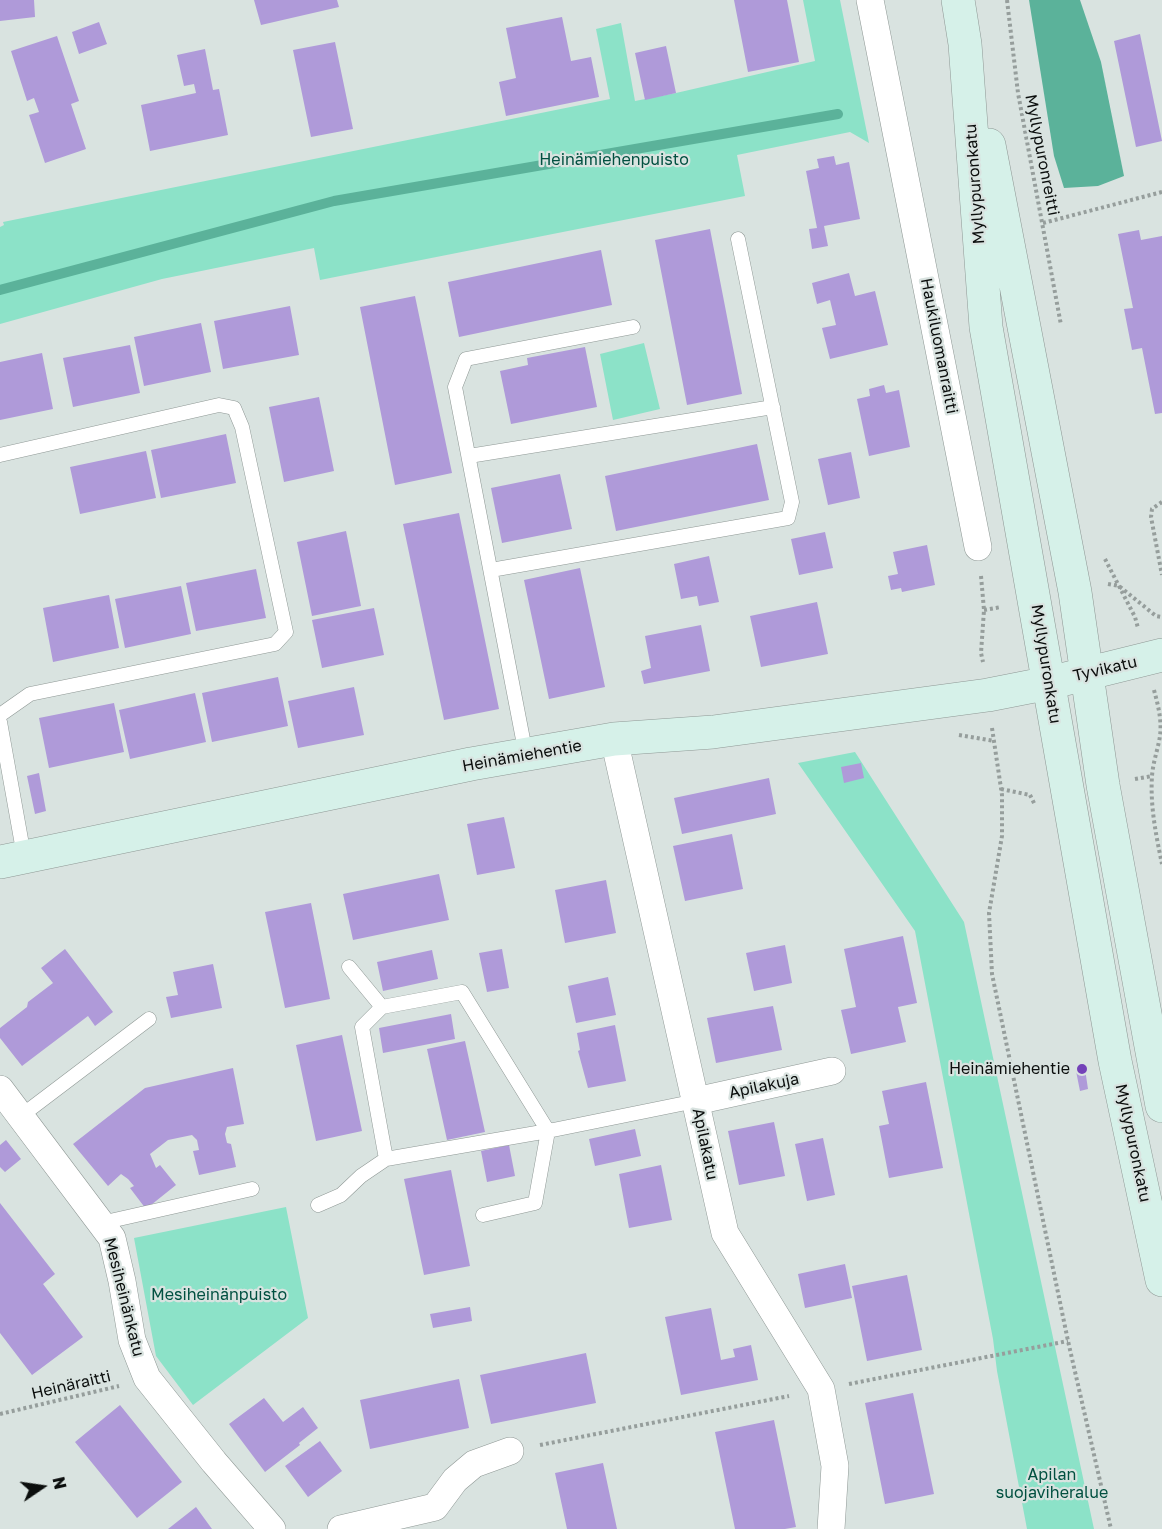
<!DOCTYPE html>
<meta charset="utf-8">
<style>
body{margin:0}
#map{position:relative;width:1162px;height:1529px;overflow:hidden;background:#d9e3e0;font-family:"Golos Text",sans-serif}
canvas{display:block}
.north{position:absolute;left:12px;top:1457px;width:60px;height:60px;-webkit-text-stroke:4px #d9e3e0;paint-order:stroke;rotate:77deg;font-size:16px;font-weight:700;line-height:24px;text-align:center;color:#0b0e0d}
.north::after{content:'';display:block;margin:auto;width:21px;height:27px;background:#0b0e0d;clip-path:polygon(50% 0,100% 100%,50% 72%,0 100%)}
</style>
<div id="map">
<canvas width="1162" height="1529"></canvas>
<div class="north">N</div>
</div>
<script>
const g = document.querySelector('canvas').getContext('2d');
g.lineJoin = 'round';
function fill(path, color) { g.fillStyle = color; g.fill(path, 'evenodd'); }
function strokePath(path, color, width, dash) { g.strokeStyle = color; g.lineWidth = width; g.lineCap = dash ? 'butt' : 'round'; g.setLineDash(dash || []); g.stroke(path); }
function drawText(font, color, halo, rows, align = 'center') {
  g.font = font + ' "Golos Text",sans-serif'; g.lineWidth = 4.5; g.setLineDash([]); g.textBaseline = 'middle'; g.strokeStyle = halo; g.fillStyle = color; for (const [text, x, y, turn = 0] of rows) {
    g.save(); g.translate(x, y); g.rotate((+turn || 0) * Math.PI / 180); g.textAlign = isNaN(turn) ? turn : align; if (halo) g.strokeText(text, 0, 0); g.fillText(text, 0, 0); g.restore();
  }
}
fill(new Path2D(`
 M803,0H840L869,143L850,132L737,155L745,196L320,280L314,248L162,279L0,324V227L4,225L3,222L610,99L596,29L621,23L635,101L676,93L815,61Z
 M644,343L660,409L613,420L600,354Z
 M855,752L964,922L1094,1529H1027L997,1371L993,1339L915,931L798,763Z
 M286,1207L308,1318L193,1405L156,1356L134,1238Z`), '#8ce2c8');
fill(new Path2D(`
 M1029,0H1080L1101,62L1124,176L1098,186L1064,188L1054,156Z`), '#5bb29a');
strokePath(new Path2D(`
 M0,290L334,201L838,114`), '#5bb29a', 10);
fill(new Path2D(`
 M0,0H34L35,17L0,21Z
 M254,0H337L339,7L261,25Z
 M734,0H787L799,62L748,72Z
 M562,17L571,61L591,57L599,97L506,116L499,82L516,78L506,28Z
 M99,22L107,44L79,54L72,32Z
 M1140,34L1162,141L1136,147L1114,41Z
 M57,36L79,101L71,104L86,149L45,163L29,115L39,112L34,98L27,101L11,51Z
 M335,42L353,129L311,137L293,50Z
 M666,46L676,93L645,100L635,53Z
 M205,49L213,90L219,89L228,135L150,151L141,105L196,93L194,84L184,86L177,55Z
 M834,156L836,165L849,162L860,219L824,226L828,246L812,249L809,229L817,228L806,171L819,168L817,159Z
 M710,229L742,394L687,405L655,240Z
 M1139,230L1141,240L1162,236V413L1155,414L1142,348L1132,350L1124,309L1133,308L1118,234Z
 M601,250L612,305L459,337L448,282Z
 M849,273L855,296L875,291L888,345L830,359L822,328L836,325L830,300L817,304L812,283Z
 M415,296L452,473L395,485L360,307Z
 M290,306L299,355L223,369L214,321Z
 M201,323L211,372L144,386L134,337Z
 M130,345L140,393L73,407L63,358Z
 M585,347L597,407L511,424L500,371L528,365L527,358Z
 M42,353L53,409L0,420V362Z
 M884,385L886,393L899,390L910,447L869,456L857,399L870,396L869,389Z
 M319,397L334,471L284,482L269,407Z
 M226,434L236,483L161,498L151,450Z
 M757,444L769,500L616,531L605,476Z
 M146,451L156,498L80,514L70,467Z
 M851,452L860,498L828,505L818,459Z
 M560,474L572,529L502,543L491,488Z
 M459,513L499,709L444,720L403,524Z
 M346,531L361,606L312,616L297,542Z
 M825,532L833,568L799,575L791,539Z
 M927,545L935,585L902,592L901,588L891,590L888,576L898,574L893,552Z
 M709,556L719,602L699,606L697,596L681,599L674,564Z
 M580,568L605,687L549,699L524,580Z
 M256,569L266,618L196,631L186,583Z
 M181,586L191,634L125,648L115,599Z
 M109,595L119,648L53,662L43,608Z
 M817,602L828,654L761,667L750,616Z
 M374,608L384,655L322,668L312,620Z
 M701,625L710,671L644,684L641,671L651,668L645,636Z
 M278,677L288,726L212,742L202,693Z
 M354,687L364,735L298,748L288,701Z
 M195,693L206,742L130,759L119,710Z
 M114,703L124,752L49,768L39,718Z
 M861,763L864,778L844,783L841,767Z
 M39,773L46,811L35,814L27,776Z
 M769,778L776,814L682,834L674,798Z
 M504,817L515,868L477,875L467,824Z
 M732,834L743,889L685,901L673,846Z
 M439,874L449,920L353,940L343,894Z
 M606,880L616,933L565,943L555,890Z
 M311,903L330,999L285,1008L265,912Z
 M903,936L917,1003L898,1007L906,1042L851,1054L841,1010L856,1007L844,949Z
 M785,945L792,983L754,991L746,953Z
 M65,949L113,1012L95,1026L88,1016L22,1066L0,1038V1028L27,1007L28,1002L53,983L41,968Z
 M502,949L509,988L487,992L479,953Z
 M432,950L438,979L383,991L377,962Z
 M213,964L222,1008L171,1018L166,997L178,995L173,972Z
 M608,977L616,1015L576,1023L568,986Z
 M773,1006L782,1050L716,1063L707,1018Z
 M451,1014L455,1039L383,1053L379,1028Z
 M615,1025L626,1081L588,1088L578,1051L580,1050L577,1033Z
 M342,1035L362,1131L316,1141L296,1045Z
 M465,1041L485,1132L447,1140L427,1049Z
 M233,1068L244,1124L227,1127L225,1134L227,1143L231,1144L236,1167L199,1175L193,1151L199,1150L197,1140L192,1135L168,1140L150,1154L156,1168L160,1165L176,1185L146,1209L130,1188L134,1186L128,1179L121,1174L108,1186L73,1144L145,1088Z
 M1085,1069L1088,1089L1080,1091L1076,1071Z
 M926,1082L943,1168L889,1178L879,1126L889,1124L882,1091Z
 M774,1122L785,1176L739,1185L728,1131Z
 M635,1129L641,1156L595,1166L589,1139Z
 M823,1138L835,1195L807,1201L795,1144Z
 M6,1140L21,1159L5,1172L0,1167V1145Z
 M509,1145L515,1176L487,1182L481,1151Z
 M661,1165L672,1220L629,1228L619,1174Z
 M451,1170L470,1266L424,1275L404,1179Z
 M0,1203L55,1274L43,1284L83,1337L32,1375L0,1333Z
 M845,1264L852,1298L805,1308L798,1274Z
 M907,1275L922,1350L867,1361L852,1286Z
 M470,1307L472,1321L433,1328L430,1314Z
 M711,1308L721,1360L735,1357L733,1349L751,1345L758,1380L681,1395L665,1317Z
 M586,1353L596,1403L491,1424L480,1375Z
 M459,1379L469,1428L370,1449L360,1400Z
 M913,1393L934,1494L885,1504L865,1403Z
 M264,1398L283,1422L303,1407L318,1428L299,1443L300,1445L265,1472L229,1424Z
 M120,1405L182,1482L137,1518L75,1442Z
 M774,1420L796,1527L785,1529H735L715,1432Z
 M320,1441L342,1471L308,1497L285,1466Z
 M603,1463L617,1529H567L555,1473Z
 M196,1507L212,1529H168Z`), '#af9ad9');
const lane = new Path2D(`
 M0,455L219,405L234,408L242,427L286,632L275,644L30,694L0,715
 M469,456L773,407
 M491,570L788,518L792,502L738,239
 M0,722L24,856
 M526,755L455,387L466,359L633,327
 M349,967L382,1007
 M21,1116L149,1019
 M386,1159L548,1131L535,1203L483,1215
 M318,1205L341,1195L361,1176L386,1159L362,1027L382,1007L462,992L548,1131L696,1101
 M101,1223L252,1189`);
const street = new Path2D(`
 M870,0L978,547
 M614,739L725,1233L821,1389L835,1466L831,1529
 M0,1089L112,1238L122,1281L132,1340L147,1378L214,1462L272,1529
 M696,1101L832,1071
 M341,1529L435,1507L455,1480L474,1464L510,1451`);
const secondary = new Path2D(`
 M958,0L965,44L986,327L1115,1061L1162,1280
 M989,145L1075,592L1103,785L1162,1106
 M0,862L471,764L614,739L713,732L988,695L1049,683L1162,655`);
strokePath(lane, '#8f9895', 15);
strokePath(street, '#8f9895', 28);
strokePath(secondary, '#8f9895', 34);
strokePath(new Path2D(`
 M1007,0L1018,93L1061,325
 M1043,223L1162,192
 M1162,502L1152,509L1151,517L1162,575
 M1105,559L1135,617L1138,628
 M981,576L984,610L981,653L983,662
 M1108,584L1119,586L1156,616L1162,617
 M984,610L1001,607
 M1154,690C1158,705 1162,720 1160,736C1158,749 1153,762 1152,776C1150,806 1156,835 1162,864
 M992,728L1002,795V836L989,913L992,974L1068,1341L1111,1529
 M959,735L994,741
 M1135,779L1152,776
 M1001,789L1030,795
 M1030,795L1035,805
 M849,1384L1068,1341
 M0,1414L119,1386
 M540,1445L789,1396`), '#969e9c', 4, [3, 3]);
strokePath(lane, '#fff', 14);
strokePath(street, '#fff', 27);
strokePath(secondary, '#d6f1e9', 33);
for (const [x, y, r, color] of [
 [1082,1069,6,"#7341b8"]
]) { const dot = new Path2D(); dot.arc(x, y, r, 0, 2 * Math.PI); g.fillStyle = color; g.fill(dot); strokePath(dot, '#d9e3e0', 2); }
drawText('16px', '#0b0e0d', '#d9e3e0', [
 ["Myllypuronreitti",1042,155,79],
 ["Myllypuronkatu",975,184,-94],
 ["Haukiluomanraitti",939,346,79],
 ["Myllypuronkatu",1046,664,81],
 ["Tyvikatu",1105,669,-13],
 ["Heinämiehentie",522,756,-10],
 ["Apilakuja",764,1086,-12],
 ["Myllypuronkatu",1133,1143,78],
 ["Apilakatu",705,1144,78],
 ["Mesiheinänkatu",124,1297,76],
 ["Heinäraitti",71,1385,-13]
]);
drawText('16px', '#015040', '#d9e3e0', [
 ["Heinämiehenpuisto",614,160],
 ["Mesiheinänpuisto",219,1295],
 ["Apilan",1052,1475],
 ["suojaviheralue",1052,1493]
]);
drawText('16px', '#0b0e0d', '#d9e3e0', [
 ["Heinämiehentie",1070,1069]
], 'right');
</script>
